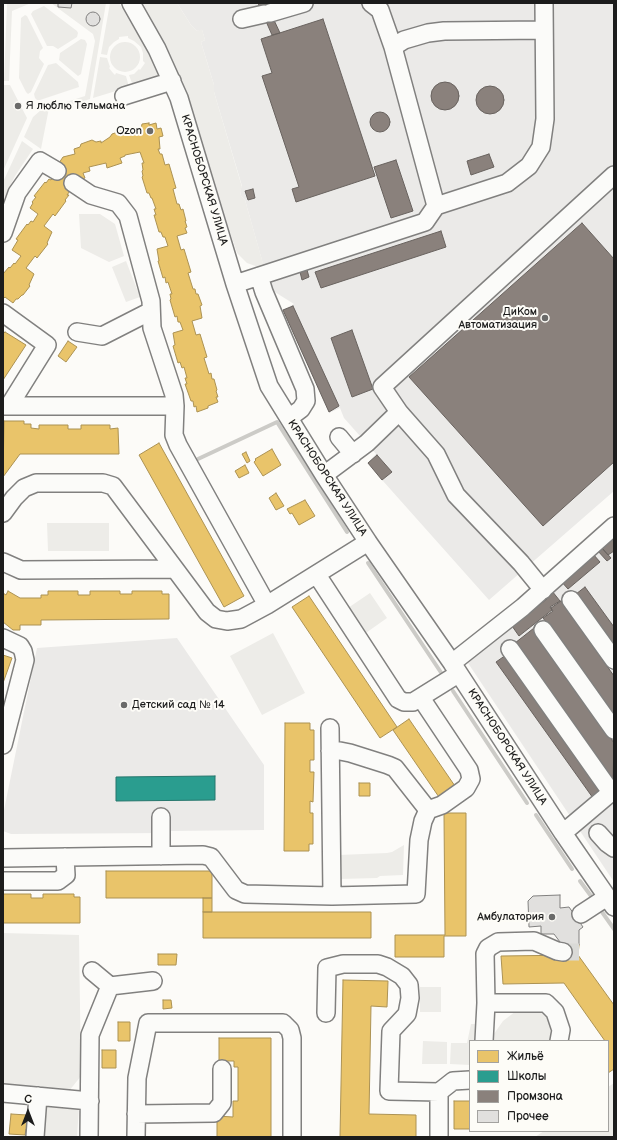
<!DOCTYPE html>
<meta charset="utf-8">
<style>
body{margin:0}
#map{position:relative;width:617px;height:1140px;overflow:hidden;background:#fcfbf8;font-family:"Balsamiq Sans",sans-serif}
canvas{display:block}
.frame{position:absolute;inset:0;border:4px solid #1c1c1c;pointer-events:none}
.legend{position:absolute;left:469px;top:1040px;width:140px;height:92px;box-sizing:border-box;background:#fdfcf7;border:1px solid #a3a29f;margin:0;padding:5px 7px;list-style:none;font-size:12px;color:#1c1c1c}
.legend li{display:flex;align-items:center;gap:8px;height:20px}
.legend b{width:20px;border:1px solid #a3a29f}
.north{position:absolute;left:8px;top:1092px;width:40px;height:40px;-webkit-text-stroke:3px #fdfcf7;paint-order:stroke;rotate:0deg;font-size:11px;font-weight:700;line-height:16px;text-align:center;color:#1c1c1c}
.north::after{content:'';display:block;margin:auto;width:14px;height:18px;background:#1c1c1c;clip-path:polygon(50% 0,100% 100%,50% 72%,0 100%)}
</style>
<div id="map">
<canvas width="617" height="1140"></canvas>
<div class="frame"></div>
<ul class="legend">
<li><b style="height:11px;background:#e9c46a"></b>Жильё</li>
<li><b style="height:11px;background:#2a9d8f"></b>Школы</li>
<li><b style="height:11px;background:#8a817c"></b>Промзона</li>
<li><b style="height:11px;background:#e1e0de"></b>Прочее</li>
</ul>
<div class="north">С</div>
</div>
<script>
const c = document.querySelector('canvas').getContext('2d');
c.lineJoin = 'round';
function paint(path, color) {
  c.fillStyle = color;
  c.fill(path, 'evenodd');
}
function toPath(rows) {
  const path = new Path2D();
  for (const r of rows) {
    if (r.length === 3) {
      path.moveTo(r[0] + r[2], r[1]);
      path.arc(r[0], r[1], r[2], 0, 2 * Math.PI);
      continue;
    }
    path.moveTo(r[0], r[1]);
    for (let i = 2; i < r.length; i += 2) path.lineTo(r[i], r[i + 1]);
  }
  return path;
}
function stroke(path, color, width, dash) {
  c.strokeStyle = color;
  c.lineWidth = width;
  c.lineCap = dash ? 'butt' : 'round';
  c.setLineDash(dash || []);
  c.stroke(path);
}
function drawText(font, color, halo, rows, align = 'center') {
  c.font = font + ' "Balsamiq Sans",sans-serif';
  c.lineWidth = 4;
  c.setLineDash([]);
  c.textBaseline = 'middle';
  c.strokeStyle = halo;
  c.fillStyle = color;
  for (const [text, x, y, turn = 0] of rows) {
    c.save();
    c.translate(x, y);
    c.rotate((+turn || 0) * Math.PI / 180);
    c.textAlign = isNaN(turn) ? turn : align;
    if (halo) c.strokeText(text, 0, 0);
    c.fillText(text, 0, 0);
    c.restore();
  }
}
paint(toPath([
 [177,3,614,3,614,491,489,600,367,463,376,454,344,418,340,408,329,413,282,310,294,304,270,289,245,200,241,196,240,191,242,186,214,92,214,85,201,42,205,40,202,30,197,31,191,25],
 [614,531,614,882,468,663],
 [177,638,264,765,264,830,170,831,164,833,11,834,3,831,3,815,37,648]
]), '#ebeae8');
paint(toPath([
 [7,3,31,3,12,11,9,81,4,81],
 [51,3,106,3,90,99,53,111,54,106,85,96,95,41,93,34],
 [110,3,119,3,151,57,160,75,159,77,133,86,129,75,134,74,139,69,140,70,145,63,143,61,143,53,141,47,134,41,128,38,128,36,119,37,119,39,114,42,109,47,107,55,101,54],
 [143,3,177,3,191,25,197,31,202,29,205,40,201,42,214,85,214,92,242,187,240,191,241,196,245,200,264,267,258,267,247,263,237,253,172,58],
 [44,6,77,31,78,33,77,37,58,49,53,46,47,46,31,14,33,11],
 [25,15,27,16,43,48,40,51,39,58,44,64,31,92,28,94,26,92,19,78,21,18],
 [81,39,85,40,87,44,81,74,78,76,59,60,60,53],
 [125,57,15],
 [100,57,107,58,110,67,109,68,113,73,115,75,116,73,126,76,129,87,93,98],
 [56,63,78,82,79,87,40,100,37,100,35,98,34,94,48,65],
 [4,85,10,85,27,118,3,171],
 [49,108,41,149,24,137,33,117,41,110],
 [22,141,33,149,15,176,3,200,3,182],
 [79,214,100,214,115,224,124,256,109,262,81,248],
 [126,261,140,297,126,302,112,267],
 [47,523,109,523,109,551,48,551],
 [370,593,387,618,363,635,345,610],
 [273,633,305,693,262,715,230,656],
 [404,845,403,875,380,876,377,878,339,879,339,855,387,853,392,852],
 [3,933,79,935,81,1076,69,1091,3,1086],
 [420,987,441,987,441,1012,420,1012],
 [520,1008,544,1009,550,1019,551,1037,550,1041,489,1041,503,1021],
 [471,1024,477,1024,477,1041,470,1041,470,1065,450,1064,451,1043,467,1043],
 [423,1041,447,1042,447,1064,422,1064],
 [614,1083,614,1137,535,1137,544,1131,608,1131,608,1087],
 [48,1105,79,1107,77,1137,42,1137,45,1107]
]), '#edece8');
const homes = toPath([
 [149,123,149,125,156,123,157,129,161,128,163,136,159,137,160,149,158,149,160,154,162,154,165,165,169,164,176,188,173,189,177,204,179,204,181,210,183,209,186,221,185,221,187,227,185,228,187,233,177,236,181,250,184,249,191,272,188,273,193,289,195,289,196,294,198,294,202,305,200,306,202,318,192,321,196,335,200,334,207,357,204,358,209,374,211,373,212,379,214,379,217,390,216,391,218,397,216,397,218,402,208,406,208,408,197,412,196,406,194,407,193,401,191,401,185,384,187,384,185,378,187,378,184,367,182,368,180,362,178,363,173,346,175,345,173,333,183,330,180,322,178,322,177,316,175,317,170,300,171,299,170,294,172,294,168,282,166,283,165,277,163,278,158,261,159,261,157,249,168,246,165,237,163,237,161,232,159,232,154,215,156,215,154,209,156,209,152,198,151,198,149,193,147,193,142,177,143,176,142,171,143,170,142,163,144,163,140,152,125,155,125,156,120,158,122,163,107,168,106,163,89,167,90,171,83,173,85,178,77,181,67,195,69,195,65,200,66,201,55,216,53,214,44,226,52,232,47,243,48,244,37,258,35,256,26,268,34,274,29,285,30,286,23,295,22,295,18,299,16,299,13,303,5,297,3,299,3,274,9,267,10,268,14,263,15,264,21,256,12,250,18,240,16,239,27,224,28,225,31,221,33,222,38,214,30,208,33,203,32,202,36,197,34,196,45,182,46,183,49,179,51,180,59,168,57,166,63,157,75,154,74,149,80,147,81,144,92,140,96,142,101,141,101,143,110,137,112,134,127,129,132,131,137,129,137,131,141,129,142,124,149,123],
 [5,332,26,345,3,380,3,334,5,332],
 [68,341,77,347,66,362,58,356,68,341],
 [4,421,24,421,24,424,31,424,31,428,39,429,39,425,68,425,68,429,81,429,81,425,110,425,110,429,118,428,119,454,20,454,3,477,4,421],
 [159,443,244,596,224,607,139,455,159,443],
 [272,449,281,465,263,476,254,462,256,460,255,459,272,449],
 [246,452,250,461,247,463,242,454,246,452],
 [245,465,249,473,239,478,235,471,245,465],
 [276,493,284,506,276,510,269,498,276,493],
 [305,500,315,516,299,525,292,513,290,514,287,509,305,500],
 [8,591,20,598,41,598,41,595,48,595,48,591,78,591,78,595,90,595,90,591,120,591,120,594,132,594,132,591,162,591,162,594,169,594,169,619,41,620,41,625,20,625,20,630,13,630,3,622,3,593,6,595,8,591],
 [309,596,397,727,380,738,292,607,309,596],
 [3,655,12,658,3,683,3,655],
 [409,719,457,789,441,800,393,730,409,719],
 [285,723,310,723,310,730,314,730,314,760,310,760,310,772,314,772,313,802,310,801,310,813,313,813,313,844,309,844,309,851,284,851,285,723],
 [359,783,370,783,370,796,359,796,359,783],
 [444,813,466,813,466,936,444,936,444,957,395,957,395,935,445,935,444,813],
 [106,871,212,871,212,898,106,898,106,871],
 [3,894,31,894,31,898,43,898,43,894,74,894,74,897,80,897,80,923,3,923,3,894],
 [203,898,212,898,212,912,203,912,203,898],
 [203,912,371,912,371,938,203,938,203,912],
 [579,945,578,955,563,955,563,946,579,945],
 [158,954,177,954,176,965,158,965,158,954],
 [578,955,614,1005,614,1069,608,1073,608,1041,605,1041,564,983,503,984,501,956,578,955],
 [343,980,388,981,387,1007,371,1006,369,1114,416,1115,416,1137,340,1137,343,980],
 [163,1000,171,1000,172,1008,163,1009,163,1000],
 [118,1022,130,1022,130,1041,118,1041,118,1022],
 [219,1038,271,1038,271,1137,217,1137,217,1116,233,1117,233,1101,238,1101,238,1067,234,1067,234,1061,219,1061,219,1038],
 [102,1050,116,1050,116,1068,102,1068,102,1050],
 [454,1101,470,1101,470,1129,454,1129,454,1101],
 [11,1114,27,1115,26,1123,30,1123,29,1130,26,1129,25,1135,9,1134,11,1114]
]);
paint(homes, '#e9c46a');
stroke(homes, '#ac9253', 1);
const schools = toPath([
 [215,776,215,800,116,801,116,777,215,776]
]);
paint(schools, '#2a9d8f');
stroke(schools, '#26766c', 1);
const industry = toPath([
 [258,3,266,3,280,33,272,35,258,3],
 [323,19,375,176,296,202,292,189,299,187,262,76,272,73,261,39,323,19],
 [445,96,14],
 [490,100,14],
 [380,122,10],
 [489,154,494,167,471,175,467,161,489,154],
 [396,160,413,211,391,218,374,167,396,160],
 [253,189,255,198,248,200,245,191,253,189],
 [582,223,614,259,614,462,543,526,409,377,582,223],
 [441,231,446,247,321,288,315,272,441,231],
 [307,270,309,277,302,280,300,272,307,270],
 [293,306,339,406,329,412,283,310,293,306],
 [352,330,373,389,352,397,331,338,352,330],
 [377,455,392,472,382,480,368,463,377,455],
 [614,536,614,551,608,555,601,547,614,536],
 [601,547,611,558,607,561,597,550,601,547],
 [593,554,600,562,568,589,560,580,593,554],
 [585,587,614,627,614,647,576,594,585,587],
 [552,591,560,601,550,607,552,610,519,636,512,626,547,599,545,596,552,591],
 [561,601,614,676,614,717,543,618,553,611,551,608,561,601],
 [534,628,614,743,613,781,515,643,534,628],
 [506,655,602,791,593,798,496,662,506,655]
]);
paint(industry, '#8a817c');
stroke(industry, '#69635f', 1);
stroke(toPath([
 [198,459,277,422,347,532],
 [368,563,442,674],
 [453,691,527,803],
 [536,815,572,869],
 [580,881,591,896],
 [602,912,614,929]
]), '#cccbc7', 4);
const building = toPath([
 [58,3,72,3,71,8,58,7,58,3],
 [93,19,7],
 [560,895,560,908,569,907,583,927,579,930,579,945,563,946,554,934,541,934,541,926,529,927,528,901,533,896,560,895]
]);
paint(building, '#e1e0de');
stroke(building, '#81807f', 1);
stroke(toPath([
 [563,952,579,952]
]), '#dadad7', 17, [17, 8]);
const minor = toPath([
 [131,3,157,49,179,98,235,284,269,386,324,475,368,542,452,663,563,833,614,907],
 [270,13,304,3],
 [242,19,264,14],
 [393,47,404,40,428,33,444,31,544,30],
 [124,96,172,81],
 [73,183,91,195,118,203,128,216,151,301,152,328,174,395,175,406,174,435,178,445,267,605],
 [436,206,507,183,529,166,541,147,545,119,544,3],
 [3,233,17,193,40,161,57,171],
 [259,276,264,292,305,389,306,401,301,409,289,418],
 [235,284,425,222,436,206,393,47,380,10,371,3],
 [3,313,47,345,9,406,3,406],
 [77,332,102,336,151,311],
 [9,406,175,406],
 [339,437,353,454],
 [324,475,367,443,399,412],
 [3,513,14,498,24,488,36,483,103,483,113,486,175,569],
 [3,562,21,570,175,569,207,612,216,619,227,621,241,619,267,605,368,542],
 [317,575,398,699,404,702,413,702,458,674],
 [543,590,521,563,456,495,436,454,399,412,382,387,614,175],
 [571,600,614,660],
 [543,630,614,730],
 [3,638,20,646,23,651,25,660,3,745],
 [510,649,611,792],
 [452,663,523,607,614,526],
 [330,728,332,896,416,894,419,840,423,821,428,810,442,805,466,788,471,779,469,770,421,698],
 [330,751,340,751,350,753,388,765,395,768,428,810],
 [161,817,161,856],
 [563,833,614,790],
 [598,833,607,843,614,848],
 [3,858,203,855,211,857,236,890,245,894,332,896],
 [3,881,58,881,66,875,65,857],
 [581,914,607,897],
 [92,971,110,986,153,981],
 [486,1003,546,1003,555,1012,561,1030,559,1041],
 [326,1013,327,968,343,964,378,964,387,967,402,976,409,985,410,998,407,1014,391,1031,389,1091,439,1092],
 [484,1041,486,1003,485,954,488,948,498,942,534,941,557,951,563,952],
 [3,1093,90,1101],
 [136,1114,214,1113,222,1103,222,1069],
 [35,1137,38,1096],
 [89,1137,90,1035,110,986],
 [136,1137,137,1078,148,1023,283,1023,290,1030,292,1038,292,1137],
 [439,1137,439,1092,453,1081,470,1080]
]);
stroke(minor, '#81807f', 20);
stroke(minor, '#fbfbf9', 17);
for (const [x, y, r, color] of [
 [18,106,4,"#6a6a69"],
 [150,131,4,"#6a6a69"],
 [545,318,4,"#6a6a69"],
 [124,705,4,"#6a6a69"],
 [552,917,4,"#6a6a69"]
]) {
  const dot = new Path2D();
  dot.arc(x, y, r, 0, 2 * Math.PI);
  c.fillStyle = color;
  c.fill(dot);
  stroke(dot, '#fdfcf7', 1.5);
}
drawText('11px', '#1c1c1c', '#fdfcf7', [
 ["Я люблю Тельмана",26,106,"left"],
 ["Ozon",142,131],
 ["ДиКом",537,312],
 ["Автоматизация",537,325],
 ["Детский сад № 14",132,705,"left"],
 ["Амбулатория",544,917]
], 'right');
drawText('11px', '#1c1c1c', '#fdfcf7', [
 ["КРАСНОБОРСКАЯ УЛИЦА",204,180,73],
 ["КРАСНОБОРСКАЯ УЛИЦА",327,478,57],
 ["КРАСНОБОРСКАЯ УЛИЦА",507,747,57]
]);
</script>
